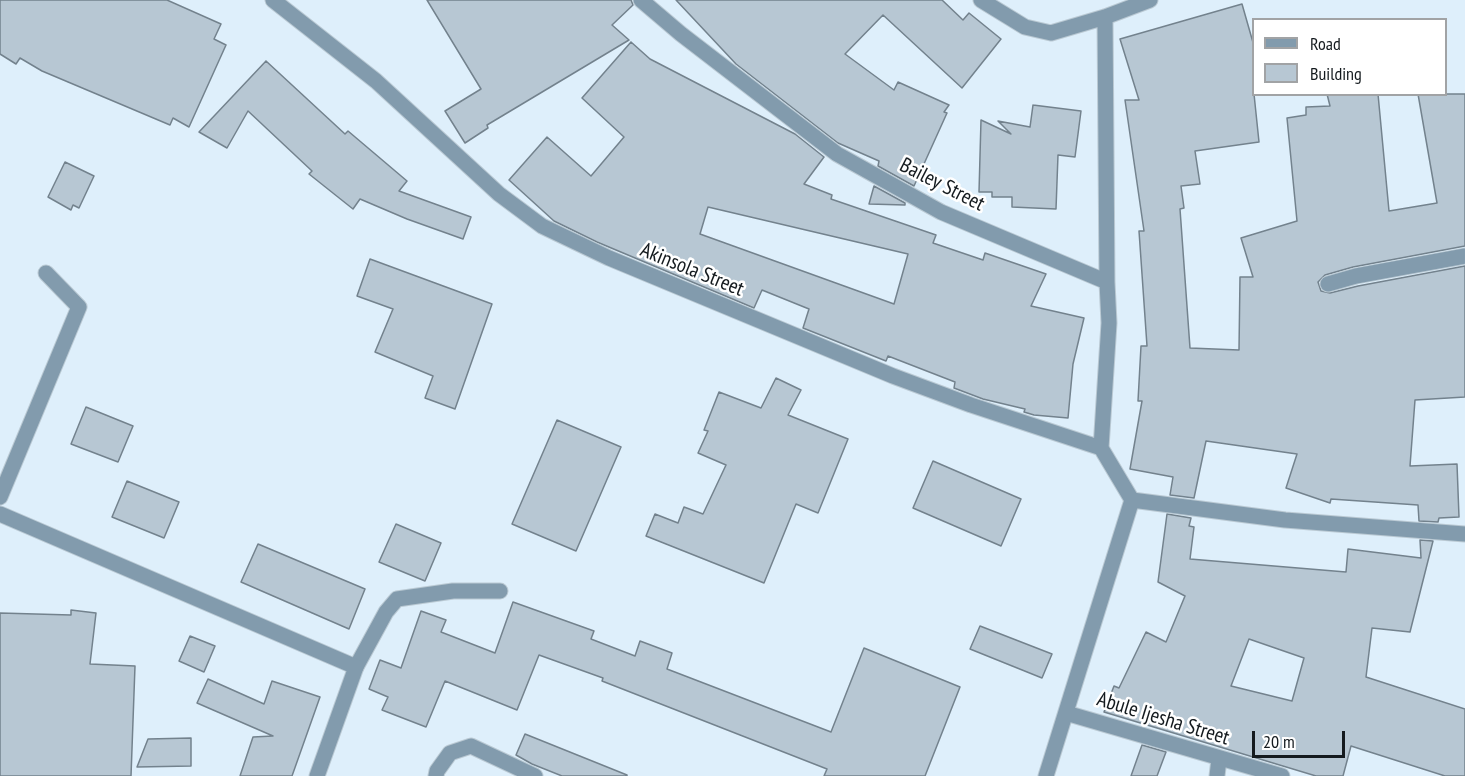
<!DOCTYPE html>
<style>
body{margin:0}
#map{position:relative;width:1465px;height:776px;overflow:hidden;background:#deeffb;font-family:"PT Sans Narrow",sans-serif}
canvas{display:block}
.legend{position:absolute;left:1252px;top:18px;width:195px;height:78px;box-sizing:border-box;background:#fff;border:2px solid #a1a3a5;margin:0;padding:8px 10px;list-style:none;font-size:18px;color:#141a1e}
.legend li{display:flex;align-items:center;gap:12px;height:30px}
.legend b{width:30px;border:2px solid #a1a3a5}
.scale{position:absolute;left:1252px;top:731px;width:93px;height:27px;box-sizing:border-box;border:3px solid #141a1e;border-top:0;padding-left:8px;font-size:18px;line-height:21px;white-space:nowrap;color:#141a1e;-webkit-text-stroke:4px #fff;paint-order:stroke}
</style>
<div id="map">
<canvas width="1465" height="776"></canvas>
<ul class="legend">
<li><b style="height:8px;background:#829bad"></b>Road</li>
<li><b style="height:16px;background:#b7c7d3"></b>Building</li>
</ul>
<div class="scale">20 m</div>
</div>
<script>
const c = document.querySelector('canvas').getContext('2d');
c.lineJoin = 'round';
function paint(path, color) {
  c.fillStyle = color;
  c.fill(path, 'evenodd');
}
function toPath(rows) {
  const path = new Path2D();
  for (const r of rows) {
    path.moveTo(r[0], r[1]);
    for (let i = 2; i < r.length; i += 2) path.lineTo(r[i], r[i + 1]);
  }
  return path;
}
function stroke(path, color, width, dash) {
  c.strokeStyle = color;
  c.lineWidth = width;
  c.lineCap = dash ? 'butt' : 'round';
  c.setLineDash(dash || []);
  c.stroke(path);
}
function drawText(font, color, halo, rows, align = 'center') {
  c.font = font + ' "PT Sans Narrow",sans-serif';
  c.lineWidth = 5;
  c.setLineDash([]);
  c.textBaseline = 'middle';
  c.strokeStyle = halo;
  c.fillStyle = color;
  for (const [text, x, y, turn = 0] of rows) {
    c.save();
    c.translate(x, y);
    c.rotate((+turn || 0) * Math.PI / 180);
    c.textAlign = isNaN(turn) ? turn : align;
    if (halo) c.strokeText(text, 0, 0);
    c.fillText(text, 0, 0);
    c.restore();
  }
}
const building = toPath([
 [0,0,167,0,221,24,214,39,226,45,189,127,173,118,170,125,42,71,20,58,16,64,0,54,0,0],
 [427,0,631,0,633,5,612,25,629,40,487,125,488,128,465,143,445,111,481,89,427,0],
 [676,0,942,0,963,20,969,13,1001,39,962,88,883,15,845,54,894,90,898,82,949,105,944,112,947,113,914,186,878,166,879,161,838,143,736,64,676,0],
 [1242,4,1254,46,1254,94,1259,142,1195,151,1200,184,1181,186,1184,208,1180,209,1190,348,1239,350,1240,277,1253,277,1241,238,1297,221,1287,118,1306,115,1306,107,1330,106,1327,94,1378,94,1389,211,1437,203,1418,94,1465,94,1465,246,1353,267,1325,275,1318,282,1321,291,1330,293,1358,286,1465,266,1465,397,1415,400,1410,466,1457,464,1459,517,1439,518,1438,522,1419,521,1418,505,1331,499,1330,503,1286,488,1297,454,1206,441,1194,498,1170,495,1173,477,1130,469,1142,401,1138,401,1141,346,1147,346,1139,231,1144,231,1125,100,1139,100,1120,39,1242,4],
 [631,42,650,59,795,134,824,157,804,184,832,195,831,199,936,235,933,243,983,260,985,253,1046,274,1031,306,1084,318,1073,364,1068,418,1034,415,1024,412,1025,409,983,399,954,388,955,382,888,356,886,361,803,328,809,309,762,290,754,308,597,242,554,221,509,180,547,137,591,176,624,137,582,98,631,42],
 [708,207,908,254,894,304,700,234,708,207],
 [266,61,345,134,348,131,407,181,399,191,471,217,463,239,407,219,360,199,353,209,309,174,312,171,248,111,227,148,199,132,266,61],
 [1033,105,1081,111,1075,157,1058,155,1056,209,1012,207,1012,197,992,197,992,192,979,192,981,120,1011,134,998,121,1030,127,1033,105],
 [65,162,94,176,79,208,73,205,71,210,48,197,65,162],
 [874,186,905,203,905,205,869,204,874,186],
 [370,259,492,304,455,409,425,398,433,376,375,352,393,309,357,296,370,259],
 [776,378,801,390,788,415,848,439,818,513,796,504,764,583,646,536,655,514,678,523,684,507,703,514,726,465,698,453,708,431,704,430,719,392,761,408,776,378],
 [86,407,133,426,118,462,71,444,86,407],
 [557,420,621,447,576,551,512,524,557,420],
 [933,461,1021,499,1001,546,913,508,933,461],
 [127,481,179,502,164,538,112,517,127,481],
 [1167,514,1191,518,1189,526,1194,527,1190,559,1346,572,1348,549,1421,558,1420,540,1433,541,1410,632,1372,628,1366,677,1465,709,1465,776,1445,776,1351,746,1343,776,1316,776,1104,712,1114,686,1119,688,1146,632,1166,642,1185,596,1158,582,1167,514],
 [1249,639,1304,658,1292,701,1231,686,1249,639],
 [396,524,441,543,425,581,379,562,396,524],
 [258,544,365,589,349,629,241,582,258,544],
 [513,602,594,631,591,639,635,656,640,641,672,653,667,669,831,732,864,648,960,687,925,776,824,776,827,769,602,681,603,678,539,655,517,710,445,681,426,727,382,710,388,697,369,689,380,660,401,668,421,611,446,620,441,632,495,653,513,602],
 [71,610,96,613,90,664,135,666,131,776,0,776,0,613,71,615,71,610],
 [980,626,1052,654,1042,678,970,649,980,626],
 [190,636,215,646,204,672,179,661,190,636],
 [208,679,264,704,272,681,320,697,292,776,240,776,253,737,273,736,197,703,208,679],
 [525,734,627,775,627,776,562,776,532,764,516,755,525,734],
 [191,738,191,766,137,767,148,739,191,738],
 [1142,745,1166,752,1157,776,1131,776,1142,745]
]);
paint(building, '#b7c7d3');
stroke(building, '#73828d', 1.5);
const service = toPath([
 [356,667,386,612,397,599,453,591,500,591]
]);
const minor = toPath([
 [273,0,376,81,499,194,542,226,609,258,893,376,971,405,1101,448,1132,500],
 [641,0,681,34,837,154,941,212,1107,282,1109,323,1101,448],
 [981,0,1025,27,1051,33,1105,17,1150,0],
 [1105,17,1107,282],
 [1328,284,1356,276,1465,256],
 [0,497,79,307,46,273],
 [1132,500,1285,520,1465,534],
 [0,514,356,667,317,776],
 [1066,713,1282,776],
 [436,776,437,771,450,753,471,746,535,776],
 [1046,776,1132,500],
 [1217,776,1219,759]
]);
stroke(service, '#bac9d3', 17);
stroke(minor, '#bac9d3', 17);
stroke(service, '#829bad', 15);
stroke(minor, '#829bad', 15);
drawText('21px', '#141a1e', '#fff', [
 ["Bailey Street",942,185,27],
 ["Akinsola Street",692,270,22],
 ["Abule Ijesha Street",1163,719,17]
]);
</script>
